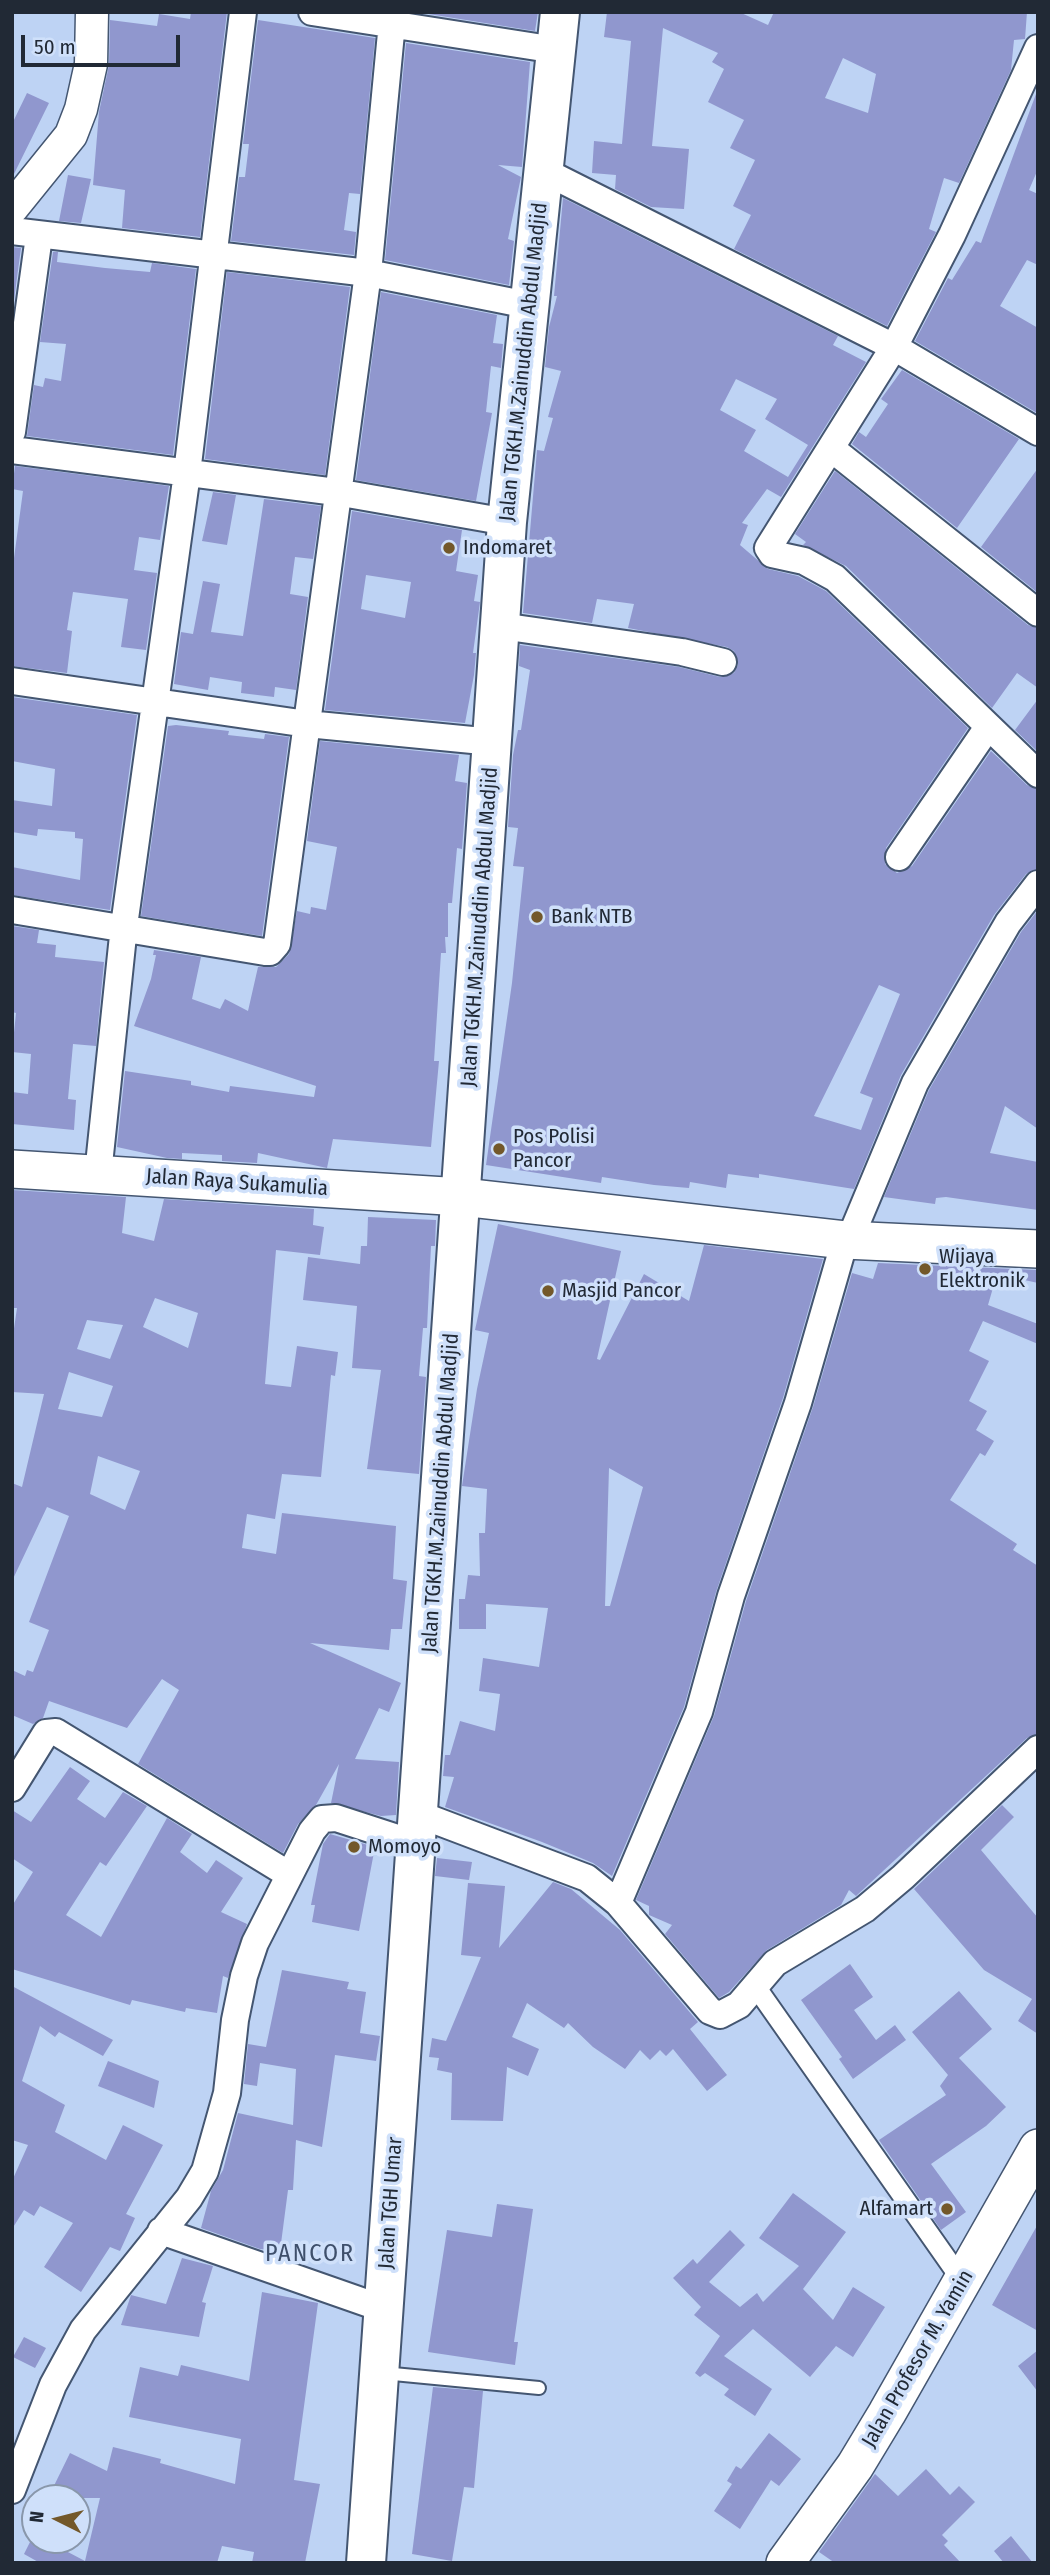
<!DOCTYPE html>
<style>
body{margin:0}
#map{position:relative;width:1050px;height:2575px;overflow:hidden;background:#bed3f4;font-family:"Fira Sans Condensed",sans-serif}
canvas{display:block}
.frame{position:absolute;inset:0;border:14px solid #212935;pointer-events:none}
.north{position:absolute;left:21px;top:2484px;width:70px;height:70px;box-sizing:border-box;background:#cfe0fa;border:2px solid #8997ab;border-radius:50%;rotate:276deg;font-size:19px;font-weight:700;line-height:28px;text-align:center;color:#212935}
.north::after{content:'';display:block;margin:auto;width:24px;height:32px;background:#73582a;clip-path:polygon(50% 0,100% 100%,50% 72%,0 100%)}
.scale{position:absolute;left:21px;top:35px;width:159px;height:32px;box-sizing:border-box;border:4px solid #212935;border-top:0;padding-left:9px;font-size:21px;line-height:24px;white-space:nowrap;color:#212935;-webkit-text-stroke:5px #cfe0fa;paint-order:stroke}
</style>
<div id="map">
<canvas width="1050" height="2575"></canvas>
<div class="frame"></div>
<div class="north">N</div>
<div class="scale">50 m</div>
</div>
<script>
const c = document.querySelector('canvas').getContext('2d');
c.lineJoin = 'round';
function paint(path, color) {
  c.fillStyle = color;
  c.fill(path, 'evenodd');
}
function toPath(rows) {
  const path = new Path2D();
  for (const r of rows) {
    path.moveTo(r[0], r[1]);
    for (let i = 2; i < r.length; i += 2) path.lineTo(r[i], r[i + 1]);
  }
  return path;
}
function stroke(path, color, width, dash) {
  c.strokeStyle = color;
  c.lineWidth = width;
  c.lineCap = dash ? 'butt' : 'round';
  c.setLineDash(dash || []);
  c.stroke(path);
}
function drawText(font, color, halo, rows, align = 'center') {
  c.font = font + ' "Fira Sans Condensed",sans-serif';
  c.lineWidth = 7;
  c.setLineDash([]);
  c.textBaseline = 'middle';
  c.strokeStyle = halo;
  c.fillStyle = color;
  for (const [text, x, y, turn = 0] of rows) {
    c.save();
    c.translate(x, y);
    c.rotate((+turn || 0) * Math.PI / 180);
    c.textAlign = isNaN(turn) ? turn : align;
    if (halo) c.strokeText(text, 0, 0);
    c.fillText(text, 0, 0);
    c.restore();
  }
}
paint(toPath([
 [191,12,227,12,200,237,122,228,125,190,93,185,99,112,109,65,110,20,157,26,159,14,190,19],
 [416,12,538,12,535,31],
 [607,12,739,12,768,25,774,12,1027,12,1025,39,1014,40,1011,70,959,183,944,178,929,229,936,232,887,326,734,249,751,215,733,206,755,160,730,148,744,120,708,102,724,69,712,62,718,53,663,28,652,146,689,149,684,209,651,207,615,189,616,175,592,173,594,141,622,144,631,41,604,37],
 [843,58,876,74,868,113,825,98],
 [258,20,375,38,360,194,349,193,344,230,356,232,354,255,231,241,239,177,245,177,249,144,243,144],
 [406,43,530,62,522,167,498,165,521,177,508,239,514,241,509,285,385,260],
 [27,93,49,103,12,178,12,124],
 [1036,94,1038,169,1029,190,1038,194,1038,265,1027,260,1000,306,1038,328,1037,413,915,341,948,278,952,280,976,241,981,243],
 [68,175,91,179,81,223,59,221],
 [563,198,838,336,833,345,866,362,781,497,767,489,742,523,748,525,740,545,768,569,798,576,826,591,968,728,886,848,885,864,897,873,912,866,991,751,1027,785,1038,789,1038,869,1026,874,994,915,901,1075,854,1189,759,1174,759,1178,728,1174,726,1188,690,1182,689,1188,654,1185,602,1177,601,1183,486,1165,512,983,524,867,513,866,518,828,508,827,513,755,518,730,521,730,530,670,519,666,520,645,679,667,720,677,734,673,738,665,734,651,727,647,628,628,634,604,597,599,592,623,523,613,537,450,544,451,553,418,548,417,561,371,545,367,549,327,557,296,554,296],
 [736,379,777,399,765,419,808,445,788,477,744,451,756,430,720,410],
 [879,985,900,994,860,1093,873,1098,861,1130,814,1116],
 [12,247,21,248,12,315],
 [53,252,58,252,57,262,105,268,150,272,152,263,196,269,173,455,27,436,34,385,43,387,45,378,61,381,66,344,40,342],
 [227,272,350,287,325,475,205,459],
 [381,292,497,315,493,343,503,344,501,368,491,366,486,412,492,413,476,501,356,480],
 [902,370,1019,439,957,528,852,444,859,432,866,437,888,404,881,399],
 [15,466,169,486,160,540,139,537,134,570,157,573,146,650,121,647,128,599,73,592,67,630,72,631,67,673,12,666,12,573,23,491,12,489],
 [1038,468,1038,593,981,547],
 [835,471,1028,625,1038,628,1038,688,1017,673,992,708,846,566,803,545,806,542,795,534],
 [213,492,236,495,227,545,202,541],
 [264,499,321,506,313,559,295,557,290,594,308,597,296,690,275,687,274,697,241,693,242,682,210,677,208,690,174,684,181,632,193,634,203,581,220,584,211,632,243,636],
 [352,511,462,530,456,571,478,575,474,601,480,602,473,653,476,653,474,675,465,723,325,710],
 [366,575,411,582,405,618,361,609],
 [12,697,137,715,110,910,12,895,12,867,80,880,83,839,75,838,75,832,38,829,37,836,12,832,12,800,52,806,55,769,12,761],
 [1038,699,1038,752,1015,730],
 [176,725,229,731,228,735,264,739,265,734,289,737,262,936,141,916,168,726],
 [320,741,459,755,455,781,467,783,462,849,457,848,452,903,448,903,448,937,445,937,446,953,441,953,434,1061,439,1061,431,1147,333,1139,327,1168,258,1153,257,1163,222,1161,222,1155,182,1153,182,1159,167,1158,117,1147,125,1071,191,1081,191,1085,229,1092,230,1086,314,1097,316,1086,134,1026,151,979,156,955,153,955,154,950,201,957,192,999,220,1009,225,999,248,1011,258,967,276,967,289,954,297,911,310,914,311,907,326,910,337,847,307,841],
 [1038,910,1038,1129,1005,1106,990,1153,1038,1162,1038,1210,946,1197,936,1198,935,1204,884,1197,929,1090,1021,932],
 [12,926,39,930,37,943,56,945,55,957,104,962,96,1046,73,1044,68,1099,76,1100,74,1130,12,1124,12,1092,28,1094,31,1054,12,1052,16,1013,12,1012],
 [12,1190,126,1197,122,1233,154,1241,164,1199,314,1209,313,1225,324,1227,320,1255,276,1250,265,1384,291,1387,297,1346,338,1352,335,1376,331,1375,321,1477,282,1474,275,1519,247,1514,242,1548,276,1554,282,1513,396,1526,393,1579,407,1581,402,1629,391,1629,389,1650,310,1643,401,1683,389,1712,379,1708,355,1759,399,1762,396,1815,381,1816,331,1803,339,1764,316,1805,298,1824,283,1853,138,1764,179,1690,162,1679,127,1728,49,1701,43,1718,33,1724,12,1715,12,1670,25,1676,27,1670,33,1672,49,1630,29,1622,69,1516,47,1507,12,1581,12,1483,22,1487,44,1394,12,1392,12,1342,17,1308,12,1308],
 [155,1298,198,1313,188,1348,143,1327],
 [87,1320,123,1325,110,1359,77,1349],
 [69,1372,113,1386,102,1417,58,1409],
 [98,1456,140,1471,125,1510,90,1494],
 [368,1217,436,1220,435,1246,431,1246,427,1328,423,1328,419,1376,426,1377,419,1474,367,1469,381,1370,352,1368,357,1306,303,1300,308,1257,360,1264,361,1246,367,1246],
 [498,1224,621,1251,597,1359,600,1360,644,1274,689,1301,704,1245,823,1259,783,1398,716,1592,684,1707,612,1876,593,1863,542,1842,445,1807,454,1777,443,1776,445,1755,450,1755,460,1721,495,1731,500,1694,479,1691,483,1658,539,1667,548,1608,486,1604,486,1629,459,1629,459,1599,465,1599,468,1575,480,1576,479,1533,485,1533,487,1489,462,1486,477,1389,489,1333,475,1330],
 [609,1468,643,1487,610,1606,605,1606],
 [878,1263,1038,1270,1038,1283,997,1274,988,1305,1038,1324,1038,1344,983,1321,969,1351,989,1361,969,1401,987,1411,976,1430,994,1441,985,1456,980,1453,950,1500,1017,1544,1013,1550,1038,1566,1038,1734,1027,1738,856,1896,849,1890,841,1905,767,1950,729,1992,719,1998,665,1934,672,1925,649,1915,649,1906,636,1900,714,1716,746,1601,813,1407,852,1273,873,1279],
 [70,1767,90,1781,77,1799,105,1818,123,1792,147,1806,106,1866,100,1862,66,1915,101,1937,167,1818,192,1834,180,1852,207,1873,216,1860,243,1878,221,1912,247,1924,228,1978,223,1976,217,2013,186,2008,185,2012,132,2000,130,2005,12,1969,12,1906,33,1872,12,1858,12,1810,31,1822],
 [1002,1805,1014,1817,981,1850,1038,1918,1038,2034,1018,2021,1032,1999,984,1970,914,1889],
 [330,1834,375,1847,359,1931,312,1922,315,1905,311,1905,323,1844],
 [437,1858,472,1862,469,1880,435,1876],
 [553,1882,571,1889,620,1930,698,2022,690,2029,727,2075,707,2091,673,2049,666,2056,660,2050,650,2060,640,2050,625,2069,593,2047,568,2023,564,2028,527,2003,512,2037,539,2049,528,2076,507,2067,503,2121,451,2120,452,2073,437,2070,439,2058,429,2057,432,2038,446,2041,481,1957,461,1955,468,1883,505,1886,499,1948],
 [850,1964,873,1997,854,2010,876,2040,895,2025,906,2040,853,2079,839,2059,842,2057,801,2000],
 [282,1970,349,1982,347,1989,366,1992,360,2033,380,2036,376,2061,335,2055,322,2147,296,2140,293,2190,288,2190,280,2251,260,2249,201,2228,211,2191,223,2170,238,2113,293,2125,296,2069,260,2063,257,2086,244,2084,248,2044,266,2047],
 [12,1986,113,2040,103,2056,59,2032,55,2037,40,2026,22,2081,65,2105,55,2132,106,2160,123,2125,163,2145,126,2214,135,2218,120,2251,110,2247,81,2292,44,2267,73,2223,40,2206,34,2216,24,2210,12,2229,12,2181,28,2145,12,2140],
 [959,1991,992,2029,959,2058,1006,2107,986,2126,931,2164,966,2212,941,2230,879,2140,946,2095,940,2086,948,2075,912,2032],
 [108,2061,159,2081,154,2108,98,2086],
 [793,2193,846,2232,803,2289,833,2320,853,2287,885,2307,853,2357,836,2346,810,2377,753,2329,724,2356,772,2389,755,2416,724,2395,729,2389,705,2373,700,2377,695,2373,720,2336,694,2315,701,2307,673,2278,693,2259,697,2264,730,2230,745,2245,709,2282,740,2307,757,2293,763,2302,799,2266,759,2238],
 [497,2204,533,2209,514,2342,518,2342,515,2365,428,2352,447,2230,492,2237],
 [1038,2224,1038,2331,992,2305],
 [182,2258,213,2266,202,2302,206,2303,199,2337,121,2325,131,2295,166,2304],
 [262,2292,318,2303,294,2480,320,2484,305,2563,252,2563,254,2552,222,2546,217,2563,40,2563,24,2554,34,2534,35,2540,45,2540,85,2561,100,2498,48,2498,70,2453,107,2471,113,2447,161,2459,160,2463,235,2484,241,2439,129,2417,140,2367,178,2376,181,2365,249,2381],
 [24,2337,46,2348,35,2368,13,2357],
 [1038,2350,1038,2392,1018,2366],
 [433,2387,483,2391,474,2488,464,2487,452,2561,412,2554],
 [769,2433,801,2459,779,2486,771,2480,740,2529,714,2511,732,2484,727,2481,736,2466,741,2469],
 [926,2469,950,2495,959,2486,975,2502,942,2535,948,2541,944,2545,961,2563,835,2563,819,2552,875,2474,898,2496],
 [1011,2536,1033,2563,1004,2563,994,2551]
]), '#9097ce');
const service = toPath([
 [383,2373,539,2388]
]);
const pedestrian = toPath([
 [756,1987,963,2282]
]);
const minor = toPath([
 [312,12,556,50],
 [1038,48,952,235,894,347,768,548,772,554,804,561,835,578,1038,774],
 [544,171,894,347,1038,432],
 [12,231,368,273,528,305],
 [12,432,39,236],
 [832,449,1038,613],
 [12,450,336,492,507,522],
 [501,626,682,652,723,662],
 [12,681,307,724,493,742],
 [899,857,988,727],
 [12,910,265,952,270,952,277,944,368,273,393,12],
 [98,1174,124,926,187,473,243,12],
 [854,1229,915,1083,1008,923,1038,884],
 [12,1788,46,1733,56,1732,288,1874],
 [418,1814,587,1878,618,1903,710,2011,720,2015,739,2005,775,1963,865,1909,903,1877,1038,1749],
 [618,1903,699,1712,731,1596,798,1403,845,1240],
 [161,2231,384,2309],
 [12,2490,53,2385,83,2330,189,2198,205,2171,227,2093,235,2020,244,1976,255,1943,312,1831,322,1819,336,1818,416,1844]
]);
const tertiary = toPath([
 [12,208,71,135,81,109,91,64,92,12]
]);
const secondary = toPath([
 [12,1169,462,1197,845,1240,1038,1249],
 [785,2563,855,2466,887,2413,1038,2148]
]);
const primary = toPath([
 [366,2563,507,522,560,12]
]);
stroke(service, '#445671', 16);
stroke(pedestrian, '#445671', 23);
stroke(minor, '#445671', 30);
stroke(tertiary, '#445671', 35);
stroke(secondary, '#445671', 40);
stroke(primary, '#445671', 42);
stroke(service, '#fff', 12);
stroke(pedestrian, '#fff', 19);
stroke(minor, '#fff', 26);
stroke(tertiary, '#fff', 32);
stroke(secondary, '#fff', 37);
stroke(primary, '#fff', 38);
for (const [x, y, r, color] of [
 [449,548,7,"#73582a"],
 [537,917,7,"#73582a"],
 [499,1149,7,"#73582a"],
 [925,1269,7,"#73582a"],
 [548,1291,7,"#73582a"],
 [354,1847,7,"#73582a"],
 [947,2209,7,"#73582a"]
]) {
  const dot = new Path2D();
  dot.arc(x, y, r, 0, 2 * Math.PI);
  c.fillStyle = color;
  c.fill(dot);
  stroke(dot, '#cfe0fa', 2.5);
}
drawText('21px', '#212935', '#cfe0fa', [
 ["Jalan TGKH.M.Zainuddin Abdul Madjid",524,362,-84],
 ["Jalan TGKH.M.Zainuddin Abdul Madjid",480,927,-86],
 ["Jalan Raya Sukamulia",237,1183,4],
 ["Jalan TGKH.M.Zainuddin Abdul Madjid",441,1493,-86],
 ["Jalan TGH Umar",391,2203,-86],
 ["Jalan Profesor M. Yamin",918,2359,-60]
]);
drawText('21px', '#212935', '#cfe0fa', [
 ["Indomaret",463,548],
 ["Bank NTB",551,917],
 ["Pos Polisi",513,1137],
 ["Pancor",513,1161],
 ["Wijaya",939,1257],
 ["Elektronik",939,1281],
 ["Masjid Pancor",562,1291],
 ["Momoyo",368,1847],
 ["Alfamart",933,2209,"right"]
], 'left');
c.letterSpacing = '2px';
drawText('24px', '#3e4f6b', '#cfe0fa', [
 ["PANCOR",310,2254]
]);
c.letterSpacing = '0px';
</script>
